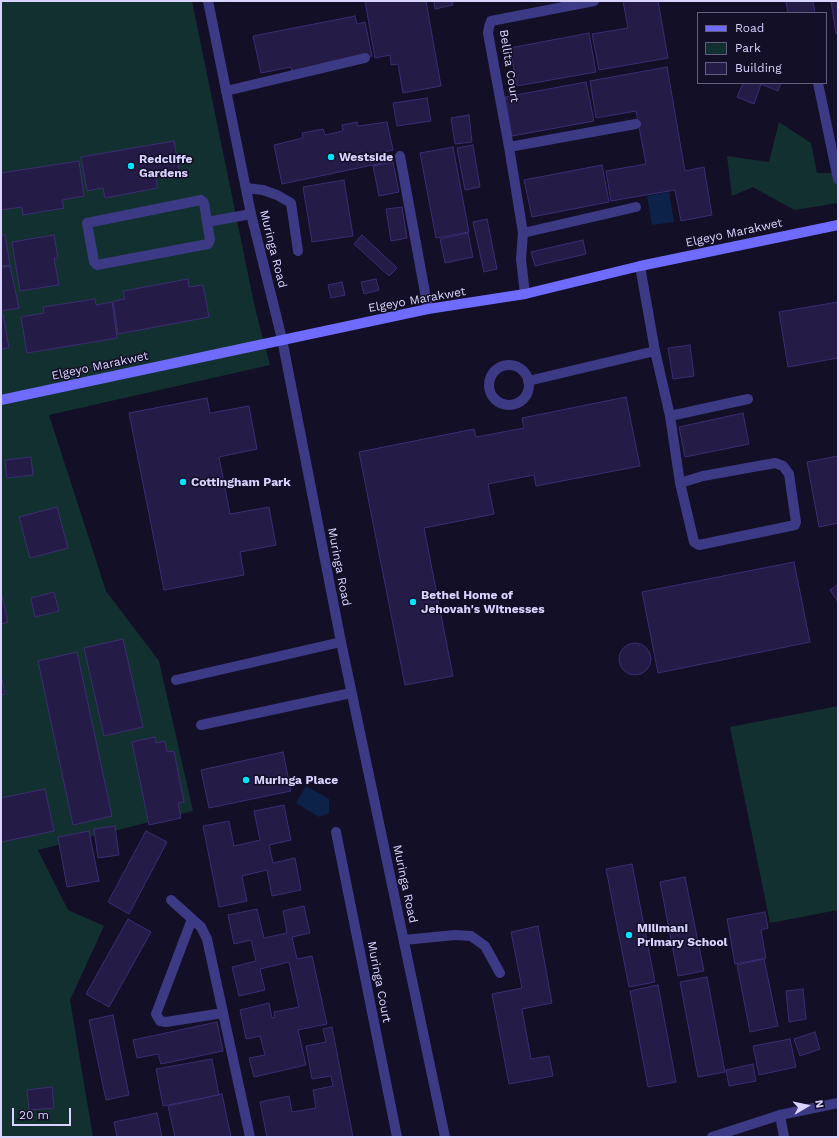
<!DOCTYPE html>
<style>
body{margin:0}
#map{position:relative;width:839px;height:1138px;overflow:hidden;background:#130f26;font-family:"Work Sans",sans-serif}
canvas{display:block}
.frame{position:absolute;inset:0;border:2px solid #d9d4ff;pointer-events:none}
.legend{position:absolute;left:697px;top:12px;width:130px;height:72px;box-sizing:border-box;background:#130f26;border:1px solid #625e7d;margin:0;padding:5px 7px;list-style:none;font-size:12px;color:#d9d4ff}
.legend li{display:flex;align-items:center;gap:8px;height:20px}
.legend b{width:20px;border:1px solid #625e7d}
.north{position:absolute;left:787px;top:1086px;width:40px;height:40px;-webkit-text-stroke:3px #130f26;paint-order:stroke;rotate:81deg;font-size:11px;font-weight:700;line-height:16px;text-align:center;color:#d9d4ff}
.north::after{content:'';display:block;margin:auto;width:14px;height:18px;background:#d9d4ff;clip-path:polygon(50% 0,100% 100%,50% 72%,0 100%)}
.scale{position:absolute;left:12px;top:1108px;width:59px;height:18px;box-sizing:border-box;border:2px solid #d9d4ff;border-top:0;padding-left:5px;font-size:12px;line-height:14px;white-space:nowrap;color:#d9d4ff;-webkit-text-stroke:3px #130f26;paint-order:stroke}
</style>
<div id="map">
<canvas width="839" height="1138"></canvas>
<div class="frame"></div>
<ul class="legend">
<li><b style="height:5px;background:#6f6bff"></b>Road</li>
<li><b style="height:11px;background:#12302f"></b>Park</li>
<li><b style="height:11px;background:#241b47"></b>Building</li>
</ul>
<div class="north">N</div>
<div class="scale">20 m</div>
</div>
<script>
const c = document.querySelector('canvas').getContext('2d');
c.lineJoin = 'round';
function paint(path, color) {
  c.fillStyle = color;
  c.fill(path, 'evenodd');
}
function toPath(rows) {
  const path = new Path2D();
  for (const r of rows) {
    if (r.length === 3) {
      path.moveTo(r[0] + r[2], r[1]);
      path.arc(r[0], r[1], r[2], 0, 2 * Math.PI);
      continue;
    }
    path.moveTo(r[0], r[1]);
    for (let i = 2; i < r.length; i += 2) path.lineTo(r[i], r[i + 1]);
  }
  return path;
}
function stroke(path, color, width, dash) {
  c.strokeStyle = color;
  c.lineWidth = width;
  c.lineCap = dash ? 'butt' : 'round';
  c.setLineDash(dash || []);
  c.stroke(path);
}
function drawText(font, color, halo, rows, align = 'center') {
  c.font = font + ' "Work Sans",sans-serif';
  c.lineWidth = 3;
  c.setLineDash([]);
  c.textBaseline = 'middle';
  c.strokeStyle = halo;
  c.fillStyle = color;
  for (const [text, x, y, turn = 0] of rows) {
    c.save();
    c.translate(x, y);
    c.rotate((+turn || 0) * Math.PI / 180);
    c.textAlign = isNaN(turn) ? turn : align;
    if (halo) c.strokeText(text, 0, 0);
    c.fillText(text, 0, 0);
    c.restore();
  }
}
paint(toPath([
 [1,1,192,1,255,308,270,365,49,415,106,591,159,661,193,811,38,850,68,910,104,926,70,1000,93,1137,1,1137],
 [779,122,811,143,817,173,838,173,838,203,794,210,753,187,732,196,727,156,769,162],
 [838,706,838,910,770,923,730,727]
]), '#12302f');
paint(toPath([
 [669,192,674,222,652,225,647,196],
 [306,786,329,799,329,813,319,817,296,803]
]), '#0c2248');
const building = toPath([
 [365,1,426,1,441,86,403,93,398,64,391,65,390,55,375,58,365,1],
 [434,1,452,1,453,5,435,9,434,1],
 [623,1,658,1,668,58,599,70,592,34,628,28,623,1],
 [786,1,813,1,815,13,788,13,786,1],
 [831,1,838,1,838,33,836,34,831,1],
 [355,16,357,24,365,22,372,56,292,71,291,67,261,73,253,36,355,16],
 [589,33,596,72,517,86,510,48,589,33],
 [667,67,685,171,704,167,712,215,681,221,675,190,611,201,606,171,646,164,636,111,596,118,590,81,667,67],
 [586,82,594,121,512,136,505,97,586,82],
 [743,83,781,83,778,91,761,84,754,104,737,97,743,83],
 [427,98,431,121,397,126,393,103,427,98],
 [469,115,472,142,455,144,451,118,469,115],
 [357,122,358,126,387,122,393,150,385,152,387,162,282,184,274,145,303,138,302,133,323,129,325,135,343,131,342,125,357,122],
 [174,141,180,174,156,178,157,188,105,198,103,188,87,191,81,157,174,141],
 [473,145,480,187,465,190,457,148,473,145],
 [453,147,469,232,436,238,420,153,453,147],
 [79,161,84,196,62,200,64,208,23,215,22,207,1,210,1,173,79,161],
 [393,162,399,192,379,196,373,166,393,162],
 [602,165,609,202,532,217,524,180,602,165],
 [344,180,353,236,312,242,303,187,344,180],
 [402,207,407,238,391,241,386,209,402,207],
 [487,219,497,269,484,272,473,222,487,219],
 [468,233,473,257,445,263,440,239,468,233],
 [1,235,5,235,10,265,1,266,1,235],
 [54,235,58,258,54,258,59,285,20,291,12,242,54,235],
 [362,235,397,268,389,276,354,244,362,235],
 [583,240,586,254,535,266,531,252,583,240],
 [10,266,19,308,1,311,1,268,10,266],
 [188,279,189,287,203,285,209,317,118,334,113,301,125,299,123,291,188,279],
 [376,279,379,290,364,294,361,282,376,279],
 [342,282,345,295,331,298,328,285,342,282],
 [95,299,96,305,112,302,117,338,27,353,21,317,44,313,43,307,95,299],
 [838,302,838,358,788,367,779,312,838,302],
 [1,314,3,314,9,348,1,349,1,314],
 [690,345,694,376,673,379,668,348,690,345],
 [626,397,640,466,536,486,534,475,488,484,494,514,424,528,453,676,405,685,359,452,474,429,476,437,524,428,522,418,626,397],
 [207,398,210,413,249,406,257,449,219,457,230,514,269,507,276,545,240,552,244,575,164,590,129,413,207,398],
 [743,413,749,444,685,457,679,427,743,413],
 [838,456,838,523,819,527,807,462,838,456],
 [31,457,33,475,7,478,5,460,31,457],
 [57,507,68,548,30,558,19,517,57,507],
 [794,562,810,642,658,673,642,592,794,562],
 [838,584,838,602,830,590,838,584],
 [1,592,8,622,1,624,1,592],
 [54,592,59,611,35,617,31,598,54,592],
 [123,639,143,727,104,736,84,648,123,639],
 [635,659,16],
 [77,652,112,816,73,825,38,661,77,652],
 [1,674,5,694,1,695,1,674],
 [155,737,156,743,165,741,167,752,174,751,184,802,178,803,181,818,149,825,132,742,155,737],
 [283,752,291,791,209,808,201,770,283,752],
 [45,789,54,831,1,842,1,798,45,789],
 [284,805,291,840,269,845,273,863,295,858,301,890,272,896,267,870,242,876,247,901,219,907,203,826,229,821,234,846,260,840,254,811,284,805],
 [115,826,119,855,98,858,94,829,115,826],
 [89,831,99,881,67,887,58,837,89,831],
 [146,831,167,842,129,914,108,902,146,831],
 [632,864,655,982,629,987,606,869,632,864],
 [685,877,704,971,678,976,660,882,685,877],
 [304,906,310,933,292,937,297,959,312,956,327,1024,298,1030,306,1065,254,1077,249,1058,265,1055,260,1036,246,1039,240,1010,269,1003,272,1018,275,1017,274,1012,299,1007,289,962,260,969,265,990,239,996,232,967,256,961,251,940,234,944,228,915,257,909,264,938,287,933,283,911,304,906],
 [765,912,768,928,761,930,766,958,735,964,727,919,765,912],
 [128,919,151,932,109,1007,86,994,128,919],
 [538,926,552,1003,522,1009,531,1059,549,1056,553,1076,509,1084,492,994,522,988,511,932,538,926],
 [764,959,778,1026,750,1032,737,965,764,959],
 [707,977,725,1072,698,1077,680,982,707,977],
 [658,985,676,1082,648,1087,630,991,658,985],
 [803,989,806,1019,789,1022,786,991,803,989],
 [113,1015,129,1095,106,1100,89,1020,113,1015],
 [217,1022,223,1051,161,1064,158,1054,137,1058,133,1040,217,1022],
 [332,1027,353,1137,267,1137,260,1102,289,1096,292,1112,316,1108,313,1090,333,1086,331,1076,312,1079,306,1046,326,1042,323,1029,332,1027],
 [815,1032,820,1049,800,1056,794,1039,815,1032],
 [790,1039,796,1067,759,1075,753,1046,790,1039],
 [212,1059,219,1095,163,1106,156,1069,212,1059],
 [753,1064,756,1081,729,1086,726,1070,753,1064],
 [52,1087,54,1108,29,1110,27,1090,52,1087],
 [222,1094,231,1137,175,1137,168,1106,222,1094],
 [157,1113,162,1137,117,1137,114,1122,157,1113]
]);
paint(building, '#241b47');
stroke(building, '#3b2d73', 1);
stroke(toPath([
 [818,83,838,179],
 [226,91,365,58],
 [509,147,636,124],
 [400,156,428,309],
 [246,188,263,190,277,195,291,203,298,251],
 [201,200,204,203,210,240,208,244,97,265,94,262,87,223,201,200],
 [207,222,251,214],
 [523,233,636,207],
 [640,266,655,351,670,416,680,483,694,542,699,545,795,525,796,522,789,474,783,466,775,463,703,476,680,483],
 [525,294,521,259,523,233,509,147,488,33,489,27,491,21,594,1],
 [509,385,20],
 [528,381,655,351],
 [670,416,748,399],
 [176,680,341,642],
 [201,725,351,693],
 [336,832,397,1137],
 [171,900,201,927,207,939,250,1137],
 [192,919,156,1014,160,1021,166,1022,223,1013],
 [404,940,455,935,471,936,485,946,500,973],
 [780,1115,784,1137]
]), '#3d3a85', 10);
stroke(toPath([
 [208,1,251,214,282,339,341,642,445,1137],
 [712,1137,780,1115,838,1103]
]), '#3d3a85', 10);
stroke(toPath([
 [1,400,428,309,525,294,640,266,838,225]
]), '#6f6bff', 10);
for (const [x, y, r, color] of [
 [331,157,4,"#00e5ff"],
 [131,166,4,"#00e5ff"],
 [183,482,4,"#00e5ff"],
 [413,602,4,"#00e5ff"],
 [246,780,4,"#00e5ff"],
 [629,935,4,"#00e5ff"]
]) {
  const dot = new Path2D();
  dot.arc(x, y, r, 0, 2 * Math.PI);
  c.fillStyle = color;
  c.fill(dot);
  stroke(dot, '#130f26', 1.5);
}
drawText('12px', '#d9d4ff', '#130f26', [
 ["Bellita Court",509,66,81],
 ["Elgeyo Marakwet",734,233,-12],
 ["Muringa Road",273,249,76],
 ["Elgeyo Marakwet",417,300,-10],
 ["Elgeyo Marakwet",100,366,-12],
 ["Muringa Road",339,567,79],
 ["Muringa Road",405,884,78],
 ["Muringa Court",379,982,79]
]);
drawText('bold 12px', '#d9d4ff', '#130f26', [
 ["Westside",339,157],
 ["Redcliffe",139,159],
 ["Gardens",139,173],
 ["Cottingham Park",191,482],
 ["Bethel Home of",421,595],
 ["Jehovah's Witnesses",421,609],
 ["Muringa Place",254,780],
 ["Milimani",637,928],
 ["Primary School",637,942]
], 'left');
</script>
